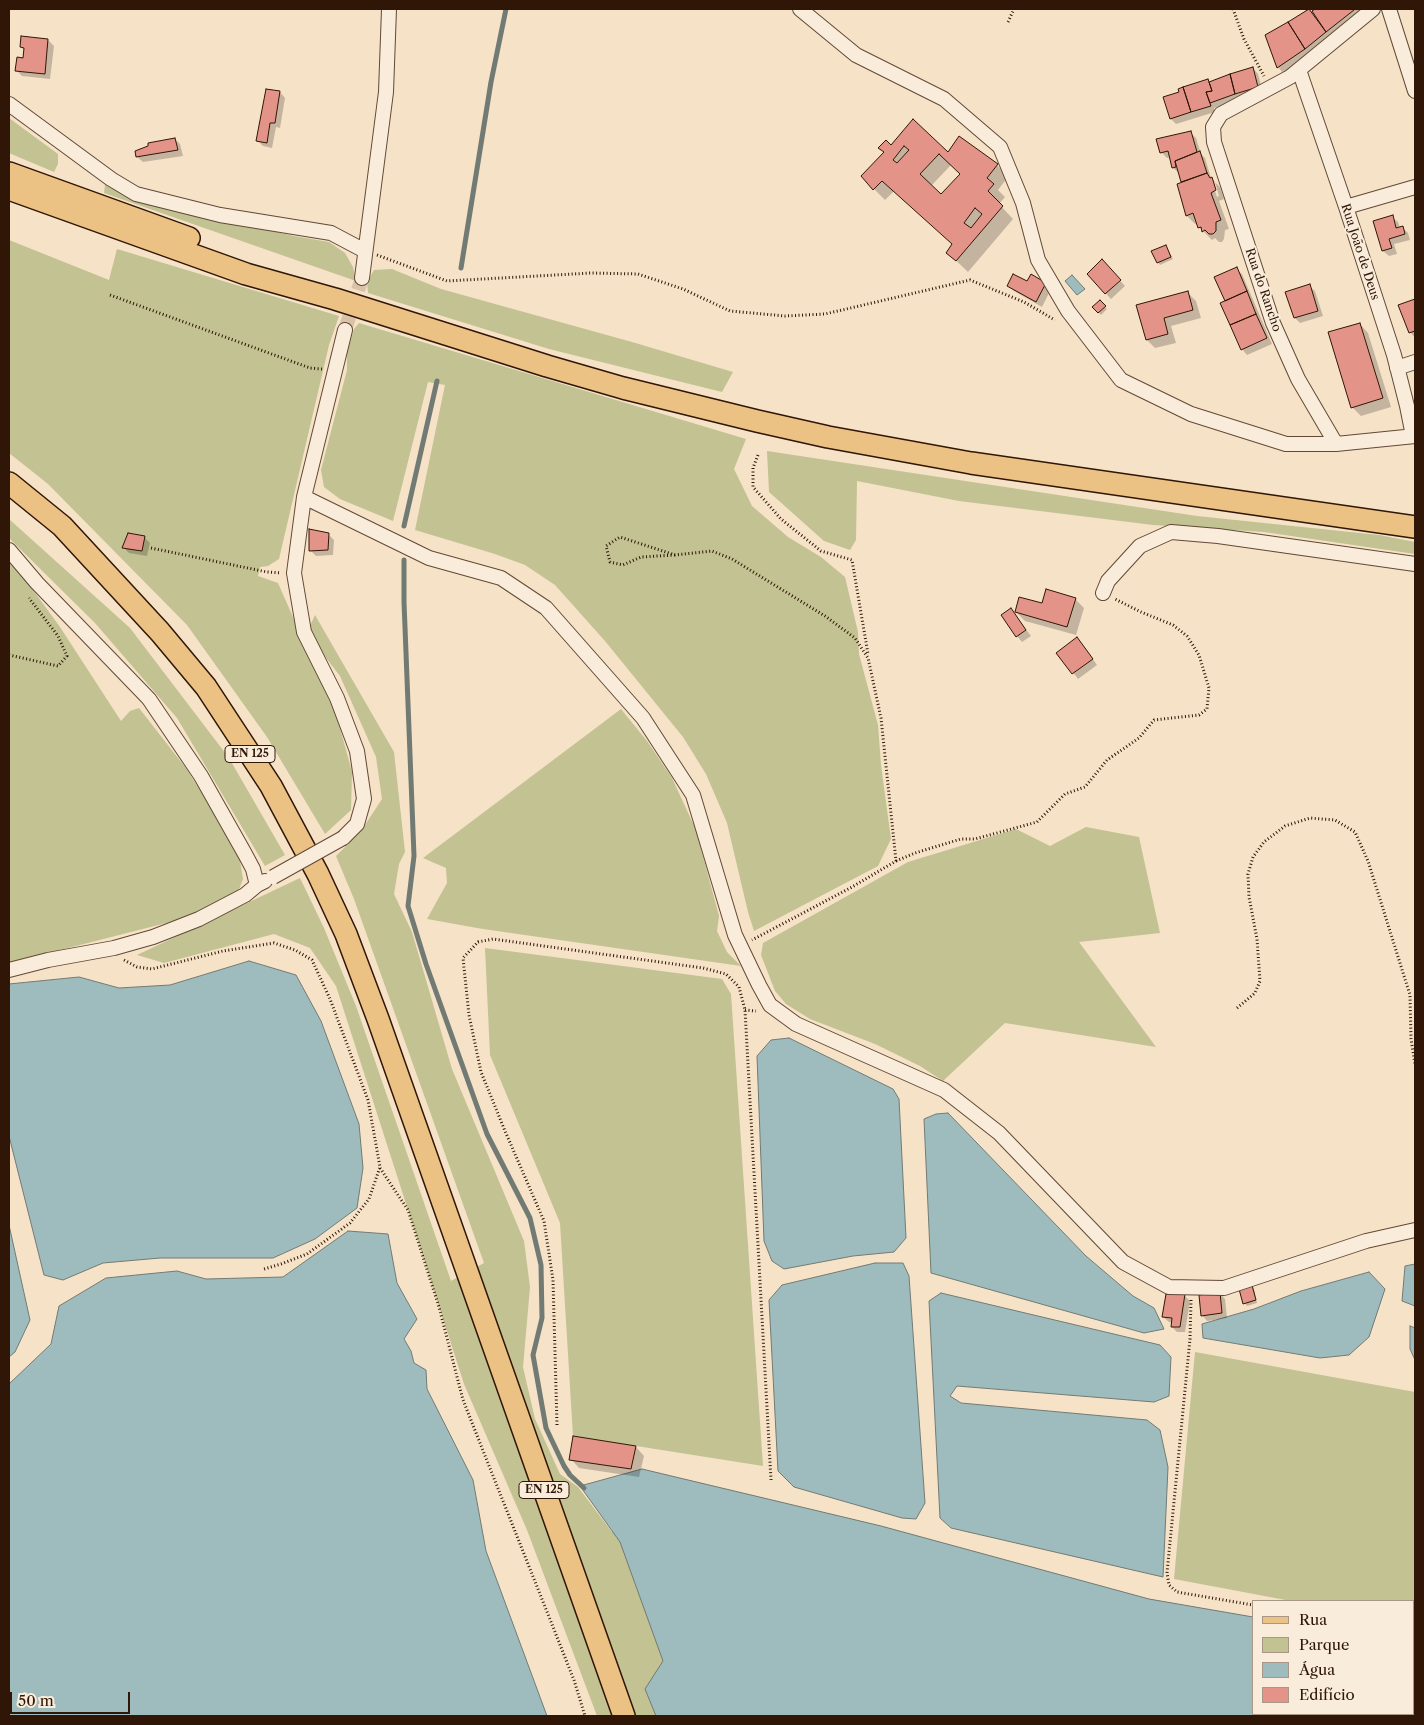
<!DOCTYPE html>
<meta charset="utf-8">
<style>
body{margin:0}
#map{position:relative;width:1424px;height:1725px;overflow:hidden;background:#f6e2c7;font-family:"Libre Caslon Text",serif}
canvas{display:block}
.frame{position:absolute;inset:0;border:10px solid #2f1606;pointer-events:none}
.legend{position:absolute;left:1252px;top:1600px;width:162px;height:115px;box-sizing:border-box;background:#f9ecdb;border:1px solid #a89686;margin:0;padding:6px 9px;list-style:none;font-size:15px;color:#2f1606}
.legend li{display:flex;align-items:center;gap:10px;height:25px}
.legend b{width:25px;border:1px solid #a89686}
.scale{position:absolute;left:10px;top:1692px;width:120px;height:22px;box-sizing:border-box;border:2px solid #2f1606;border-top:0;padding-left:6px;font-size:15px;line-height:18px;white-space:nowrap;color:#2f1606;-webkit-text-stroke:4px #f9ecdb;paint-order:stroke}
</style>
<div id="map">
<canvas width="1424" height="1725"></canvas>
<div class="frame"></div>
<ul class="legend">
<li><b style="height:6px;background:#ebc184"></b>Rua</li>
<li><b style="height:14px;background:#c2c292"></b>Parque</li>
<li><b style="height:14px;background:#9ebcbd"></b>Água</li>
<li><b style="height:14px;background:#e39388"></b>Edifício</li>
</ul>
<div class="scale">50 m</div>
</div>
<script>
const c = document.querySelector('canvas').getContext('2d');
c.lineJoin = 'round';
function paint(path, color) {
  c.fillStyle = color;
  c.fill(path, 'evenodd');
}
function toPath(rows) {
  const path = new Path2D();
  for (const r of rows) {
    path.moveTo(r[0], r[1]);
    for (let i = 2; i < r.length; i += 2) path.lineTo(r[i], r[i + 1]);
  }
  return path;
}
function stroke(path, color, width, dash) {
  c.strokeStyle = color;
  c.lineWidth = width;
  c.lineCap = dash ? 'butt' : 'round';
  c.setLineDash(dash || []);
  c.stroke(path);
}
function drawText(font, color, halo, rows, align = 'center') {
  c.font = font + ' "Libre Caslon Text",serif';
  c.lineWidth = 4;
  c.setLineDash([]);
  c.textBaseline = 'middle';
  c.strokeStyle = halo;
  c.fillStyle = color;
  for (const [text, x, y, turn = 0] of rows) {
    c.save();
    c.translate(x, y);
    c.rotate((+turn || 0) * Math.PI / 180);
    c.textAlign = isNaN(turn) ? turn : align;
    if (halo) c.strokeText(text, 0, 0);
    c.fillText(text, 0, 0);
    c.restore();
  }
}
paint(toPath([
 [9,118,58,154,58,164,54,172,9,153],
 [105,185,149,203,294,236,329,242,345,253,353,267,356,281,104,193],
 [9,240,109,280,117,249,339,316,329,345,279,559,268,566,260,567,258,576,278,583,337,717,352,772,351,810,325,834,267,737,187,625,48,484,9,453],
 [392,269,441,289,632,342,733,372,722,392,549,349,368,293,367,282,374,270],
 [359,323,746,439,734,469,752,506,788,537,821,557,845,577,858,632,859,654,878,725,881,765,891,839,878,866,754,931,748,912,727,823,706,774,683,737,605,641,555,585,525,565,495,554,415,530,445,385,428,382,393,521,340,499,324,487,321,470,347,370,347,352,354,329],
 [767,451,1197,516,1379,535,1415,542,1415,554,1264,532,1153,525,959,501,857,481,856,540,850,550,824,541,769,492],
 [9,519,130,628,229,758,285,855,265,866,177,718,95,623,9,538],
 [9,561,22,575,60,627,121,721,130,711,139,708,185,767,234,843,240,861,243,879,238,892,190,917,9,963],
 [315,615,394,752,405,852,399,864,394,894,412,932,452,1069,524,1241,530,1287,523,1367,535,1419,560,1474,578,1487,612,1532,642,1469,881,1526,1149,1599,1253,1617,1253,1714,1413,1714,1413,1645,1415,1645,1415,1716,597,1716,527,1530,464,1384,336,986,310,948,274,934,164,963,137,955,300,878,324,928,356,1006,451,1281,484,1263,354,899,336,856,361,831,382,799,376,757,340,676,313,641,310,626],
 [621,709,647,741,672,778,696,830,719,916,717,931,727,952,741,966,483,929,427,919,447,883,446,868,423,858],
 [1086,827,1139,837,1160,933,1079,942,1156,1047,1005,1023,943,1081,920,1066,875,1044,810,1019,786,1004,775,991,761,955,763,943,908,862,1016,829,1050,846],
 [485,948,722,979,731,994,763,1466,573,1436,560,1223,490,1055],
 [1195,1352,1415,1392,1415,1624,1413,1624,1413,1601,1291,1601,1174,1579]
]), '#c2c292');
const water = toPath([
 [1072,275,1085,289,1077,295,1065,281,1072,275],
 [249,961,296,975,321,1021,359,1124,363,1168,357,1208,315,1239,273,1258,160,1258,103,1263,63,1280,44,1275,9,1136,9,984,79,977,119,988,170,985,249,961],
 [789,1038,893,1089,899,1099,906,1238,894,1252,853,1256,784,1269,772,1261,764,1241,757,1056,771,1040,789,1038],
 [948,1113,1086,1256,1133,1296,1154,1308,1164,1329,1144,1333,931,1273,924,1119,936,1114,948,1113],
 [9,1225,30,1320,15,1352,9,1357,9,1225],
 [348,1231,388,1234,397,1283,417,1319,404,1339,411,1351,414,1363,426,1370,427,1389,473,1480,486,1551,547,1716,9,1716,9,1384,51,1344,59,1306,106,1278,177,1271,206,1279,283,1277,348,1231],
 [875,1263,903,1263,909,1276,925,1503,916,1519,902,1518,794,1487,778,1471,769,1300,782,1285,875,1263],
 [1415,1264,1415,1306,1402,1301,1405,1266,1415,1264],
 [1369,1272,1385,1289,1369,1337,1349,1355,1320,1358,1203,1338,1202,1324,1254,1309,1301,1291,1369,1272],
 [941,1293,1160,1345,1171,1357,1169,1396,1154,1402,957,1386,950,1396,961,1403,1147,1420,1160,1430,1168,1467,1163,1577,951,1528,940,1518,929,1301,941,1293],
 [1410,1326,1415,1328,1415,1360,1410,1349,1410,1326],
 [642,1469,881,1526,1149,1599,1253,1617,1253,1714,1413,1714,1413,1645,1415,1645,1415,1716,656,1716,645,1689,663,1661,620,1542,580,1486,642,1469]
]);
paint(water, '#9ebcbd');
stroke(water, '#727a74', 1);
paint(toPath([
 [1317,9,1369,9,1310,55,1283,73,1278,67,1267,36,1310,10,1312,12],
 [22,37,48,40,54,46,50,79,22,76,16,70,24,59,25,50,21,47],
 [1253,68,1258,74,1263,93,1214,108,1215,112,1176,124,1171,119,1164,98,1181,93,1208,81,1210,83],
 [267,90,280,92,285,98,280,128,276,127,272,148,263,146,258,141],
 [913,121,948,153,997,165,1008,177,998,190,1005,197,999,204,1013,219,968,272,948,253,953,244,894,191,885,200,874,189,891,146],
 [951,165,961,174,941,196,931,186],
 [1190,132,1196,138,1201,154,1205,158,1211,178,1220,187,1224,199,1219,201,1229,229,1225,230,1224,239,1222,242,1219,242,1215,238,1212,240,1199,227,1198,223,1195,224,1187,216,1183,183,1179,173,1173,168,1171,157,1167,158,1162,153],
 [1212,182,1215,182,1219,196,1217,197],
 [175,139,180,144,183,156,143,162,137,157],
 [1392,217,1398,222,1400,228,1402,227,1408,233,1410,240,1394,244,1397,254,1389,256,1383,251],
 [1166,246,1173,259,1160,265,1158,262],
 [1108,267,1125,286,1111,299,1088,274],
 [1236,269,1242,274,1272,344,1247,355,1242,349,1227,302],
 [1031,276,1051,289,1042,307,1014,291,1008,286,1028,283],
 [1309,286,1315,291,1323,316,1300,323,1295,318],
 [1187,292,1196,301,1201,318,1171,326,1176,343,1155,348,1147,340,1137,306],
 [1415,300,1415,338,1410,332,1400,305],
 [1100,302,1107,309,1101,315,1094,308],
 [1360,324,1368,333,1391,407,1361,416,1352,407],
 [328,534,334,540,333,555,316,556,310,550],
 [144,537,150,543,147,556,129,553,124,548],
 [1075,599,1084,608,1076,635,1025,621,1016,612],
 [1011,609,1031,636,1022,642,1017,636],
 [1082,644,1097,665,1078,679,1058,653],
 [1252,1287,1254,1289,1257,1303,1247,1306,1245,1303],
 [1220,1293,1225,1299,1227,1318,1207,1321,1202,1315],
 [1184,1295,1190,1301,1185,1332,1177,1332,1172,1327,1173,1323,1169,1322,1163,1317],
 [636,1447,644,1456,639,1477,579,1468,571,1459]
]), '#0003');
stroke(toPath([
 [461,268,491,82,506,9],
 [404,526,437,381],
 [404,560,404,602,414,856,408,906,426,964,487,1134,530,1218,541,1265,542,1318,533,1355,546,1428,564,1466,570,1475,584,1488]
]), '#727a74', 5);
const building = toPath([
 [1309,9,1326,32,1305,49,1288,22,1309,9],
 [1315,9,1353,9,1354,10,1326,32,1312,11,1315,9],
 [1288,22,1305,49,1277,68,1265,35,1288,22],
 [21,36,48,39,45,74,15,71,17,57,23,58,24,48,20,47,21,36],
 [1253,67,1258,87,1235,94,1230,74,1253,67],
 [1230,74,1235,94,1210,103,1206,92,1212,91,1209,82,1230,74],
 [1208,79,1212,91,1206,92,1211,106,1191,112,1183,87,1208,79],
 [1183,87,1191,112,1170,119,1163,97,1179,92,1178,89,1183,87],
 [266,89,280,91,275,123,270,123,267,143,256,141,266,89],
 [913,119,948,152,959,136,998,164,987,178,994,184,988,191,1003,206,956,261,946,253,952,244,882,181,873,190,861,176,884,152,878,148,886,140,891,145,913,119],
 [904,146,909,150,897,163,893,160,904,146],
 [939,154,960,174,941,194,920,174,939,154],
 [975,208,982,214,971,228,964,223,975,208],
 [1191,131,1197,152,1175,161,1176,167,1172,168,1168,151,1160,153,1156,139,1191,131],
 [175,138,178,150,136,157,135,151,148,146,148,143,175,138],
 [1200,151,1207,173,1181,182,1175,161,1200,151],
 [1207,173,1210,178,1212,177,1216,190,1211,193,1221,220,1216,222,1216,231,1213,234,1209,234,1205,230,1202,232,1201,227,1198,228,1193,213,1186,216,1177,184,1207,173],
 [1393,215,1396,228,1403,226,1405,234,1389,239,1392,248,1382,251,1373,221,1393,215],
 [1166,245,1171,257,1157,263,1151,251,1166,245],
 [1102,259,1121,280,1105,294,1087,274,1102,259],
 [1237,267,1247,291,1225,301,1214,277,1237,267],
 [1013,274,1027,281,1031,274,1046,283,1036,302,1007,286,1013,274],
 [1310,284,1318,311,1294,318,1285,292,1310,284],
 [1188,291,1193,310,1164,318,1168,334,1146,340,1136,305,1188,291],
 [1247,291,1256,314,1230,325,1220,303,1247,291],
 [1415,299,1415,331,1409,333,1398,305,1415,299],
 [1100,300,1106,306,1098,313,1092,307,1100,300],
 [1256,314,1267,338,1241,350,1230,325,1256,314],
 [1360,323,1383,398,1351,408,1328,332,1360,323],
 [309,529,329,533,328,550,309,551,309,529],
 [128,533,145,536,142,551,122,548,128,533],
 [1046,589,1076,598,1067,627,1015,612,1019,597,1042,603,1046,589],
 [1011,608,1026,630,1016,637,1001,615,1011,608],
 [1077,637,1093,659,1072,674,1056,653,1077,637],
 [1252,1285,1256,1300,1243,1304,1239,1289,1252,1285],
 [1220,1292,1222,1313,1201,1316,1199,1295,1220,1292],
 [1166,1294,1185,1294,1180,1327,1171,1327,1172,1318,1162,1317,1166,1294],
 [573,1436,636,1446,631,1469,569,1460,573,1436]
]);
paint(building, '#e39388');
stroke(building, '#2f1606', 1);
stroke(toPath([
 [345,330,362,278]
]), '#d8c3aa', 14, [14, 7]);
const minor = toPath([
 [800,9,856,55,944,99,1000,147,1023,203,1038,260,1068,311,1121,380,1191,414,1286,444,1336,444,1415,436],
 [1389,9,1415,91],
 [1299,70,1346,207,1394,355,1407,406,1413,436],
 [9,104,111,179,136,194,220,215,331,233,365,251],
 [1346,207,1415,187],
 [362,278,386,92,389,9],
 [1397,368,1415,362],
 [1336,444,1298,379,1273,323,1214,142,1213,127,1221,114,1290,77,1373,9],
 [304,497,429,558,501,578,546,608,643,718,693,795,735,935,759,985,770,1005,796,1024,944,1090,999,1133,1123,1262,1169,1287,1224,1288,1366,1241,1415,1230],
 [9,550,37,583,149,699,201,776,245,854,253,869,257,885],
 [1103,593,1108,581,1140,546,1171,532,1218,536,1415,564],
 [343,838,357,824,364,799,357,751,337,698,304,632,294,573,304,497,345,330],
 [9,970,48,960,114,948,153,937,199,919,245,895,257,885,265,881]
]);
const primary = toPath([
 [9,173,189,238],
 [9,189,246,274,335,299,547,366,623,388,757,421,828,437,971,463,1415,527],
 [9,483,62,526,160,632,206,687,271,786,318,874,346,934,378,1019,624,1716]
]);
stroke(minor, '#614936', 16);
stroke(primary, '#2f1606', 24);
stroke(toPath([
 [1233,9,1244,39,1264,76],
 [1008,22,1014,9],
 [377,255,447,281,591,273,638,274,683,289,730,311,785,316,825,314,970,280,1024,302,1055,320],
 [110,295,310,368,322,369],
 [758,455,753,468,753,487,781,519,821,551,852,560,868,654],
 [151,548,267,572,281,573],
 [675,555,641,557,623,565,610,562,606,546,620,537,675,555,712,551,732,559,825,616,855,638,868,658,881,718,896,861,852,887,752,940],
 [9,655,58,666,67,656,58,636,29,598],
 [896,861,915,853,961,839,975,839,1037,822,1065,794,1085,787,1107,760,1139,738,1154,720,1199,715,1207,709,1209,688,1199,655,1187,636,1173,625,1141,612,1115,599],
 [124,960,137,967,152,969,223,951,274,943,295,950,312,960,330,999,368,1100,380,1167,369,1199,350,1223,307,1254,281,1264,264,1269],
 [1237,1008,1255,993,1260,981,1257,939,1249,897,1248,874,1253,857,1264,842,1285,826,1310,818,1335,820,1355,832,1368,861,1410,995,1411,1039,1415,1064],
 [745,1010,756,1011],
 [380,1168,408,1210,439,1307,463,1400,574,1680,585,1716],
 [1191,1300,1190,1339,1167,1573,1169,1585,1177,1592,1253,1605],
 [557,1425,553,1280,544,1221,505,1131,481,1072,469,1015,463,958,478,942,493,939,703,968,726,974,739,987,745,1010,771,1480],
 [1413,1633,1415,1633]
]), '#2f1606', 3, [1, 2.5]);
stroke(minor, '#f9ecdb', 14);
stroke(primary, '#ebc184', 21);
const minorBridge = toPath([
 [273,877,343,838]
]);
stroke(minorBridge, '#614936', 16, []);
stroke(minorBridge, '#f9ecdb', 14);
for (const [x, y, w] of [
 [250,754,50],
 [544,1490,50]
]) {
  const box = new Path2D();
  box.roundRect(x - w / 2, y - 8.5, w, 17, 4);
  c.fillStyle = '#f9ecdb';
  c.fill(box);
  stroke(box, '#2f1606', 1);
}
drawText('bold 11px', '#2f1606', null, [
 ["EN 125",250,754],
 ["EN 125",544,1490]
]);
drawText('12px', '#2f1606', '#f9ecdb', [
 ["Rua João de Deus",1360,252,72],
 ["Rua do Rancho",1263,290,71]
]);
</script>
